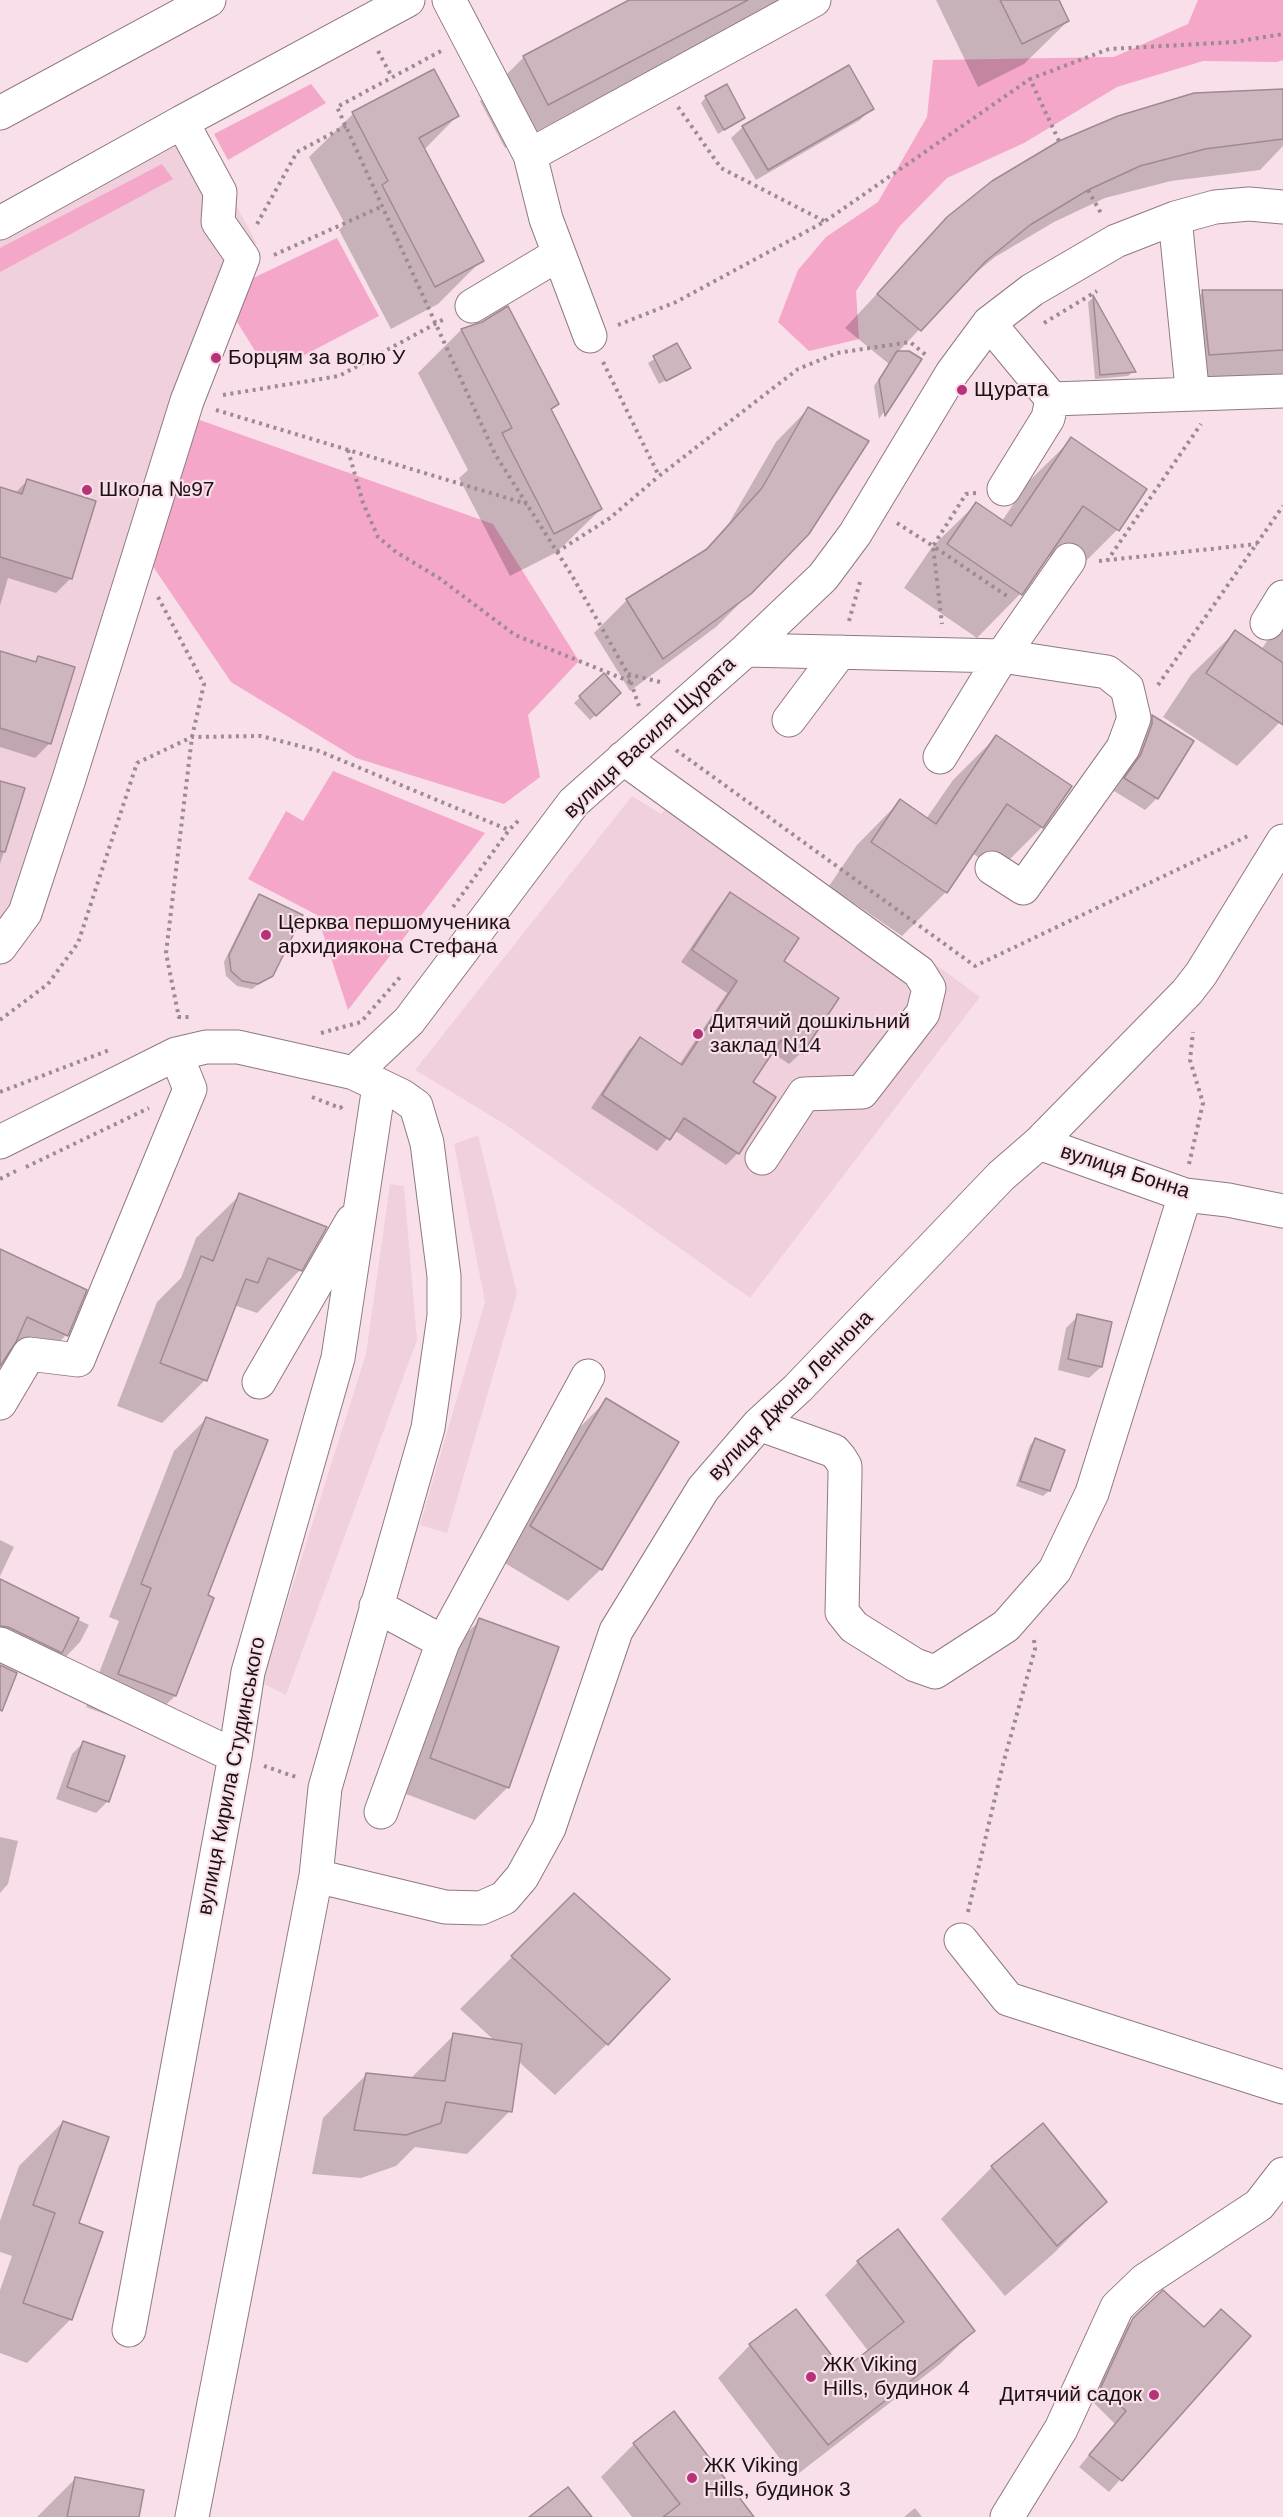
<!DOCTYPE html>
<meta charset="utf-8">
<style>
body{margin:0}
canvas{display:block;background:#f9dfe9}
</style>
<canvas width="1283" height="2517"></canvas>
<script>
const c = document.querySelector('canvas').getContext('2d');
c.lineJoin = 'round';
function paint(path, color) {
  c.fillStyle = color;
  c.fill(path, 'evenodd');
}
function toPath(rows) {
  const path = new Path2D();
  for (const r of rows) {
    path.moveTo(r[0], r[1]);
    for (let i = 2; i < r.length; i += 2) path.lineTo(r[i], r[i + 1]);
  }
  return path;
}
function stroke(path, color, width, dash) {
  c.strokeStyle = color;
  c.lineWidth = width;
  c.lineCap = dash ? 'butt' : 'round';
  c.setLineDash(dash || []);
  c.stroke(path);
}
function drawText(font, color, halo, rows, align = 'center') {
  c.font = font + ' Arial,sans-serif';
  c.lineWidth = 4.5;
  c.setLineDash([]);
  c.textBaseline = 'middle';
  c.strokeStyle = halo;
  c.fillStyle = color;
  for (const [text, x, y, turn = 0] of rows) {
    c.save();
    c.translate(x, y);
    c.rotate((+turn || 0) * Math.PI / 180);
    c.textAlign = isNaN(turn) ? turn : align;
    if (halo) c.strokeText(text, 0, 0);
    c.fillText(text, 0, 0);
    c.restore();
  }
}
paint(toPath([
 [195,130,256,242,150,562,107,717,42,919,0,965,0,235],
 [688,783,980,997,750,1298,506,1125,415,1070,632,796,661,814],
 [478,1135,517,1293,447,1533,420,1525,485,1302,454,1144],
 [390,1184,404,1186,417,1340,286,1695,262,1683,366,1354]
]), '#f1d0dd');
paint(toPath([
 [1198,0,1283,0,1283,60,1277,62,1203,61,1117,87,1024,143,947,178,899,227,856,291,859,339,809,351,778,322,798,270,826,237,878,202,927,117,933,60,1114,57,1188,24],
 [311,84,326,103,228,160,214,134],
 [162,164,173,179,0,272,0,248],
 [337,238,379,316,295,360,262,362,234,317,247,281],
 [197,419,493,524,579,661,528,715,540,777,504,804,356,758,231,682,150,562],
 [333,771,485,833,348,1010,317,915,248,879,286,811,303,821]
]), '#f4a7c8');
paint(toPath([
 [632,0,785,0,505,148,480,101,524,57],
 [936,0,1058,0,1068,21,1024,64,978,87],
 [434,71,457,116,424,150,482,260,438,304,391,329,339,230,345,224,309,157,353,114],
 [1283,90,1283,146,1260,170,1171,181,1105,198,1054,222,995,257,962,284,897,353,920,359,879,419,874,386,889,364,845,328,948,218],
 [706,97,743,118,718,134,701,103],
 [872,108,860,120,756,180,731,138,743,127],
 [1203,292,1283,292,1283,386,1176,387,1170,325],
 [1093,298,1134,371,1128,376,1095,379,1088,302],
 [482,323,557,404,550,411,601,509,557,552,510,576,459,478,468,470,418,373,461,330],
 [677,345,689,368,659,384,648,363],
 [808,409,750,593,716,627,630,691,594,633,627,600,700,555,729,523,776,442],
 [1072,439,1117,530,1074,573,1047,555,1020,594,977,638,904,588,932,547,976,504,1002,521,1028,482],
 [27,481,71,578,56,593,8,578,0,606,0,489,15,493],
 [1283,617,1283,719,1237,766,1163,717,1191,675,1235,632,1261,650],
 [0,653,33,663,39,657,50,743,35,758,0,747],
 [604,675,619,692,590,720,574,703],
 [1153,717,1192,741,1157,798,1145,810,1114,791,1129,768,1141,737,1141,728],
 [996,737,1042,827,998,871,972,853,946,892,902,936,829,886,857,845,900,801,926,819,953,780],
 [0,782,23,789,0,864],
 [730,894,801,1053,789,1064,771,1052,751,1082,774,1098,738,1153,726,1165,674,1130,657,1151,591,1108,629,1050,641,1039,679,1065,727,993,681,962,719,906],
 [259,896,272,975,252,989,237,986,226,976,224,962,254,901],
 [240,1195,300,1270,257,1313,234,1305,205,1380,162,1423,117,1406,157,1302,181,1278,196,1238],
 [0,1255,66,1335,23,1379,0,1368],
 [1078,1316,1101,1367,1089,1378,1058,1370,1066,1328],
 [607,1400,601,1569,568,1601,498,1559,574,1433],
 [207,1418,206,1596,212,1598,175,1696,142,1728,86,1707,119,1621,109,1617,174,1451],
 [1035,1440,1063,1451,1049,1491,1043,1496,1016,1486,1030,1445],
 [0,1540,14,1547,0,1576],
 [0,1581,89,1625,80,1642,57,1666,0,1638],
 [480,1620,508,1787,475,1820,398,1791,447,1653],
 [83,1743,108,1801,96,1813,56,1799,72,1754],
 [0,1837,18,1841,8,1884,0,1893],
 [574,1895,607,2044,555,2095,518,2061,510,2111,467,2154,415,2147,396,2166,361,2178,312,2174,323,2118,367,2074,410,2079,454,2035,496,2042,460,2009],
 [63,2122,77,2224,71,2319,27,2363,0,2353,0,2290,12,2256,0,2252,0,2221,19,2166],
 [992,2167,1105,2202,1053,2254,1005,2296,941,2219],
 [858,2262,973,2331,940,2364,794,2477,718,2378,750,2345,842,2372,869,2352,825,2295],
 [1158,2296,1204,2329,1249,2336,1109,2492,1079,2467,1115,2424,1090,2399,1121,2331],
 [634,2444,744,2517,632,2517,601,2477],
 [75,2479,137,2517,37,2517],
 [915,2508,922,2517,904,2517]
]), '#0003');
const building = toPath([
 [629,0,748,0,548,105,523,56,629,0],
 [1000,0,1059,0,1069,21,1022,44,1000,0],
 [849,65,874,109,768,170,742,126,849,65],
 [434,69,459,116,419,138,484,261,435,287,382,185,388,181,352,112,434,69],
 [727,84,745,118,724,130,705,96,727,84],
 [1283,89,1283,139,1205,149,1140,166,1088,190,1030,225,986,261,921,331,877,294,947,217,992,181,1059,141,1118,116,1194,93,1283,89],
 [1202,290,1283,290,1283,350,1209,355,1202,290],
 [1093,295,1136,372,1100,375,1093,295],
 [508,306,559,404,551,409,602,509,554,534,502,433,512,428,461,329,482,322,508,306],
 [677,343,691,368,666,381,653,356,677,343],
 [897,351,909,351,922,359,885,416,879,380,897,351],
 [808,407,869,441,809,534,751,594,663,659,626,599,707,549,762,488,808,407],
 [1071,437,1147,489,1119,531,1083,506,1022,595,947,544,976,502,1011,526,1071,437],
 [27,479,96,501,72,579,0,557,0,487,22,494,27,479],
 [1235,630,1283,663,1283,725,1206,673,1235,630],
 [0,651,36,662,38,656,75,667,51,744,0,728,0,651],
 [604,673,621,693,596,716,579,696,604,673],
 [1152,715,1194,741,1158,799,1124,778,1141,754,1152,724,1152,715],
 [996,735,1072,786,1043,828,1007,804,947,893,871,842,900,799,936,824,996,735],
 [0,781,25,788,5,852,0,851,0,781],
 [730,892,799,938,784,961,839,998,802,1054,781,1040,753,1082,776,1097,739,1154,684,1118,670,1140,602,1095,640,1037,682,1065,737,981,692,950,730,892],
 [259,894,303,915,273,976,258,984,242,981,231,971,229,955,259,894],
 [239,1193,327,1227,302,1271,268,1258,258,1283,246,1279,207,1381,160,1363,201,1256,213,1261,239,1193],
 [0,1249,87,1290,68,1336,27,1317,16,1342,0,1366,0,1249],
 [1077,1314,1112,1322,1102,1367,1068,1359,1077,1314],
 [606,1398,679,1442,602,1570,530,1526,606,1398],
 [206,1417,268,1440,208,1595,214,1598,176,1696,118,1674,151,1588,141,1584,206,1417],
 [1035,1438,1065,1450,1050,1491,1020,1481,1035,1438],
 [0,1579,79,1618,62,1653,8,1627,0,1626,0,1579],
 [479,1618,559,1647,509,1788,430,1758,479,1618],
 [0,1665,17,1673,2,1711,0,1710,0,1665],
 [83,1741,125,1756,109,1802,67,1787,83,1741],
 [574,1893,670,1979,608,2045,511,1956,574,1893],
 [453,2033,522,2044,512,2112,446,2102,441,2123,406,2135,354,2130,366,2073,445,2081,453,2033],
 [63,2121,109,2137,79,2223,103,2232,72,2320,23,2303,55,2213,33,2205,63,2121],
 [1043,2123,1107,2202,1057,2246,991,2166,1043,2123],
 [898,2229,975,2331,828,2445,749,2344,796,2309,843,2370,904,2322,857,2261,898,2229],
 [1163,2290,1204,2327,1221,2309,1251,2336,1122,2481,1089,2455,1126,2411,1101,2387,1133,2318,1163,2290],
 [674,2411,754,2517,663,2517,680,2504,633,2443,674,2411],
 [75,2477,144,2490,139,2517,67,2517,75,2477],
 [568,2487,592,2517,529,2517,568,2487]
]);
paint(building, '#ceb6bf');
stroke(building, '#a08992', 1.5);
const minor = toPath([
 [449,0,530,155,814,0],
 [0,113,209,0],
 [530,155,546,219,590,336],
 [1175,218,1191,378],
 [0,223,182,122],
 [472,306,559,254],
 [989,323,1052,399,1283,391],
 [1004,489,1048,418,1052,399],
 [1267,623,1283,597],
 [746,650,1002,656,1069,560],
 [789,720,840,652],
 [940,757,1002,656,1107,672,1127,688,1134,718,1123,748,1023,888,992,868],
 [623,758,919,972,929,988,923,1013,862,1092,804,1094,762,1158],
 [0,947,25,913,69,779,187,401,243,258,218,222,220,192,182,122,408,0],
 [0,1142,176,1054,206,1047,238,1047,354,1073,409,1021,574,802,746,650,823,577,855,534,952,373,989,323,1032,290,1116,241,1175,218,1215,207,1249,204,1283,207],
 [1039,1143,1185,1195,1228,1200,1283,1211],
 [259,1382,352,1221],
 [0,1403,29,1354,78,1360,190,1089,176,1054],
 [759,1424,834,1451,840,1458,845,1466,845,1475,842,1612,854,1627,915,1665,935,1672,1006,1626,1055,1570,1092,1493,1185,1195],
 [376,1606,443,1642],
 [0,1644,235,1756],
 [381,1812,443,1642,588,1376],
 [316,1876,445,1907,481,1908,504,1898,522,1877,549,1828,616,1631,703,1489,759,1424,798,1388,1001,1176,1039,1143,1187,992,1201,974,1283,841],
 [961,1940,1008,1999,1283,2087],
 [129,2330,235,1756,248,1672,338,1358,379,1086],
 [192,2517,316,1876,325,1788,428,1428,444,1316,444,1276,427,1143,416,1106,402,1096,354,1073],
 [1007,2517,1061,2429,1117,2307,1145,2280,1259,2205,1283,2174]
]);
stroke(minor, '#907982', 35);
stroke(toPath([
 [378,51,392,77],
 [441,51,337,107,495,454,571,574,628,674,639,706],
 [678,107,721,168,824,221],
 [1059,141,1030,79,1109,49,1235,42,1283,34],
 [1088,190,1102,215],
 [257,224,297,152,346,126],
 [274,255,383,206],
 [1044,323,1097,291],
 [618,325,676,302,824,222,1030,79],
 [603,362,659,476,798,369,837,353,910,342,926,355],
 [223,395,339,376,446,318],
 [216,410,527,504],
 [348,450,363,503,378,537,396,552,439,578,515,635,631,682],
 [976,493,966,494,933,546,1007,596],
 [897,523,933,546,942,624],
 [557,552,610,518,659,476],
 [1099,561,1257,544],
 [1107,561,1201,424],
 [158,597,204,684,192,737,166,953,179,1018],
 [849,621,860,582],
 [628,674,664,683],
 [1158,685,1283,506],
 [676,750,975,966,1250,835],
 [453,907,509,830,519,820],
 [178,1017,189,1017],
 [0,1020,48,984,78,943,137,763,192,737,261,736,319,751,509,830],
 [321,1033,361,1022,402,975],
 [0,1092,112,1049],
 [312,1097,340,1108,344,1105],
 [1189,1164,1203,1103,1190,1060,1193,1032],
 [26,1167,149,1108],
 [0,1179,16,1171],
 [264,1766,296,1777],
 [968,1912,1003,1764,1035,1649,1034,1640]
]), '#9d8a92', 4, [3, 4.5]);
stroke(minor, '#fff', 33);
for (const [x, y, r, color] of [
 [216,358,6,"#b73379"],
 [962,390,6,"#b73379"],
 [87,490,6,"#b73379"],
 [266,935,6,"#b73379"],
 [698,1034,6,"#b73379"],
 [811,2377,6,"#b73379"],
 [1154,2395,6,"#b73379"],
 [692,2478,6,"#b73379"]
]) {
  const dot = new Path2D();
  dot.arc(x, y, r, 0, 2 * Math.PI);
  c.fillStyle = color;
  c.fill(dot);
  stroke(dot, '#f9dfe9', 2);
}
drawText('21px', '#1b1216', '#f9dfe9', [
 ["Борцям за волю У",228,358],
 ["Щурата",974,390],
 ["Школа №97",99,490],
 ["Церква першомученика",278,923],
 ["архидиякона Стефана",278,947],
 ["Дитячий дошкільний",710,1022],
 ["заклад N14",710,1046],
 ["ЖК Viking",823,2365],
 ["Hills, будинок 4",823,2389],
 ["Дитячий садок",1142,2395,"right"],
 ["ЖК Viking",704,2466],
 ["Hills, будинок 3",704,2490]
], 'left');
drawText('21px', '#1b1216', '#f9dfe9', [
 ["вулиця Василя Щурата",650,738,-43],
 ["вулиця Бонна",1125,1172,18],
 ["вулиця Джона Леннона",791,1396,-46],
 ["вулиця Кирила Студинського",232,1776,-79]
]);
</script>
